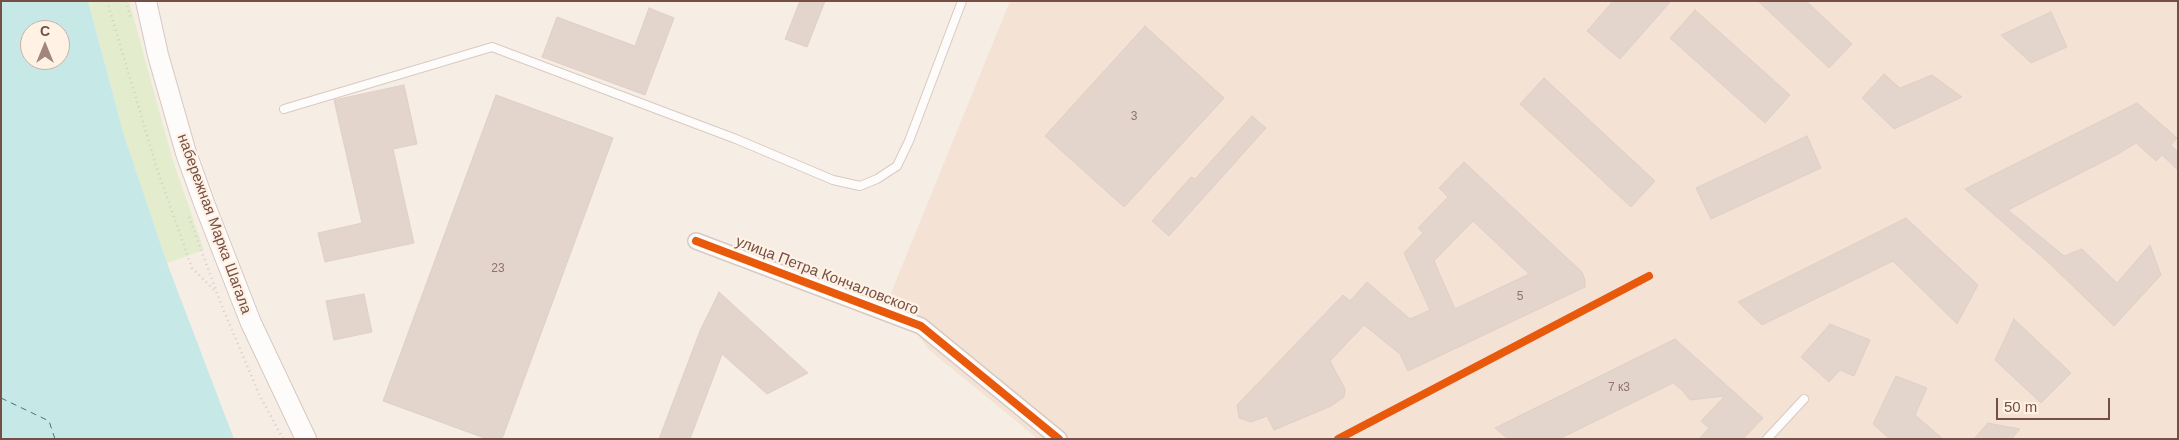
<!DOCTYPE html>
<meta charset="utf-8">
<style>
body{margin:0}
#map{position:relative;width:2179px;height:440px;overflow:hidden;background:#f6ede5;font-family:Helvetica,sans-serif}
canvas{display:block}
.frame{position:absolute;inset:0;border:2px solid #754f45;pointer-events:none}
.north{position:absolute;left:20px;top:20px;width:50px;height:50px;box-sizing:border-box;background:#fff2e5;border:1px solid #c8b1a5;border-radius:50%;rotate:0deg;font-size:14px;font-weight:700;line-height:20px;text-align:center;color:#754f45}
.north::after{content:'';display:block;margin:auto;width:18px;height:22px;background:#a2867d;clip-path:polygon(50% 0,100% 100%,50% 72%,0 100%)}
.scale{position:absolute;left:1996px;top:398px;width:114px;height:22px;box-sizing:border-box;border:2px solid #754f45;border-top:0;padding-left:6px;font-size:15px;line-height:18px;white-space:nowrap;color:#754f45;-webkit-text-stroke:4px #fff2e5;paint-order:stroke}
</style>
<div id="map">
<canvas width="2179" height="440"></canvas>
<div class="frame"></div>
<div class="north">С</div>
<div class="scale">50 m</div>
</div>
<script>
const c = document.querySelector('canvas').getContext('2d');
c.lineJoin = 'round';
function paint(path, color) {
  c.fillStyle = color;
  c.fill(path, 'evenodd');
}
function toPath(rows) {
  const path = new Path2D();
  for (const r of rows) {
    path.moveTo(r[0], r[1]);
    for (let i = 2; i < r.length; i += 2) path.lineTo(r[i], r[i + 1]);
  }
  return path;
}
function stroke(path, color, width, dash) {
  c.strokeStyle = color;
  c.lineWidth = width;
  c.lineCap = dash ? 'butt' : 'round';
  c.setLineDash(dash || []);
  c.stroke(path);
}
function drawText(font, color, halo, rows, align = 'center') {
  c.font = font + ' Helvetica,sans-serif';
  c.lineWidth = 4.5;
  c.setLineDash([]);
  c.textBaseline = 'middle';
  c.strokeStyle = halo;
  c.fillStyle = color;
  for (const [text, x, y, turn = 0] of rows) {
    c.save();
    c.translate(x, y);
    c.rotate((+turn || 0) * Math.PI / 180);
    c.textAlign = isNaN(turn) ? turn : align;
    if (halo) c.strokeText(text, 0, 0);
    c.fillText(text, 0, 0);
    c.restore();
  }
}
paint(toPath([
 [1010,1,2178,1,2178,439,1038,439,928,349,891,293]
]), '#f4e3d5');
paint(toPath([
 [88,1,129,1,172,158,204,250,167,263,124,135]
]), '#e4ecce');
paint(toPath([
 [1,1,88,1,124,135,167,263,234,439,1,439],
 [30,30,60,30,60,60,30,60]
]), '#c6e9e7');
stroke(toPath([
 [1,398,49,421,55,439]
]), '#38797c', 1, [6, 5]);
const building = toPath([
 [800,1,825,1,807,47,785,39,800,1],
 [1613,1,1671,1,1620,59,1587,31,1613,1],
 [1758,1,1806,1,1852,44,1829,68,1758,1],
 [649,8,674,18,645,95,542,57,557,17,635,46,649,8],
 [1695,10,1790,95,1765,123,1670,38,1695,10],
 [2051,12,2067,47,2031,63,2001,35,2051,12],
 [1145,26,1224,98,1124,207,1045,136,1145,26],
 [1884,74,1900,88,1932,75,1962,97,1894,129,1862,98,1884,74],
 [1544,78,1655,181,1631,207,1520,104,1544,78],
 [404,85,417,144,393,149,414,243,325,262,318,233,362,223,334,100,404,85],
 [496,95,613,138,502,439,487,439,383,401,496,95],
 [2137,103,2177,138,2171,145,2178,152,2178,170,2162,155,2156,161,2136,143,2118,154,2008,210,2064,256,2082,249,2117,283,2150,245,2161,275,2114,326,2048,262,1965,189,2137,103],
 [1252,116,1266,128,1169,236,1152,221,1191,177,1195,179,1252,116],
 [1807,136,1821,168,1711,219,1696,188,1807,136],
 [1464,162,1582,272,1585,280,1585,287,1408,371,1400,354,1364,325,1330,361,1345,389,1344,397,1331,406,1274,430,1267,416,1251,422,1239,418,1237,405,1343,295,1350,301,1367,282,1410,319,1430,310,1404,253,1423,233,1418,228,1448,197,1439,188,1464,162],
 [1473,221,1529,274,1455,309,1434,261,1473,221],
 [1906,218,1978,285,1957,324,1893,261,1762,325,1738,302,1906,218],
 [719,292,808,373,767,394,722,354,690,439,659,439,700,331,719,292],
 [364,294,372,332,334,340,326,301,364,294],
 [2014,319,2071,373,2041,403,1995,360,2014,319],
 [1830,324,1870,340,1854,376,1840,370,1829,382,1801,357,1830,324],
 [1675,339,1763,418,1743,439,1699,439,1709,428,1701,421,1725,396,1690,400,1682,390,1673,383,1559,439,1508,439,1495,428,1675,339],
 [1896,376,1927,388,1915,415,1943,439,1890,439,1873,424,1896,376],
 [1988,423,2020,429,2011,439,1974,439,1988,423]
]);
paint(building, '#e3d4cc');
stroke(building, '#dfcfc7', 1);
const lane = toPath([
 [284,109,492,47,736,139,833,180,860,186,877,179,897,166,909,141,962,1],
 [1767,439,1804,399]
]);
const street = toPath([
 [696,241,921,326,1059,439]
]);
const secondary = toPath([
 [146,1,158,55,186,153,204,203,251,323,306,439]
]);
stroke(lane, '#d7cac3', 10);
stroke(street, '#d7cac3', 18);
stroke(secondary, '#d6c8c2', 22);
stroke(toPath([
 [107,1,157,169,192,268,216,292],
 [126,1,131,20],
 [189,217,221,304,259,394,283,439]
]), '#d7cbc8', 2.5, [1, 4]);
stroke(lane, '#fefcfb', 8);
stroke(street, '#fefcfb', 15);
stroke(secondary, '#fefcfb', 20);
stroke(toPath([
 [696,241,921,326,1059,439],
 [1338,439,1649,276]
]), '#e8590c', 8);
drawText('12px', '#927269', null, [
 ["3",1134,117],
 ["23",498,269],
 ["5",1520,297],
 ["7 к3",1619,388]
]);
drawText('15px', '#754f45', '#fff2e5', [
 ["набережная Марка Шагала",214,224,70],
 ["улица Петра Кончаловского",827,276,21]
]);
</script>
